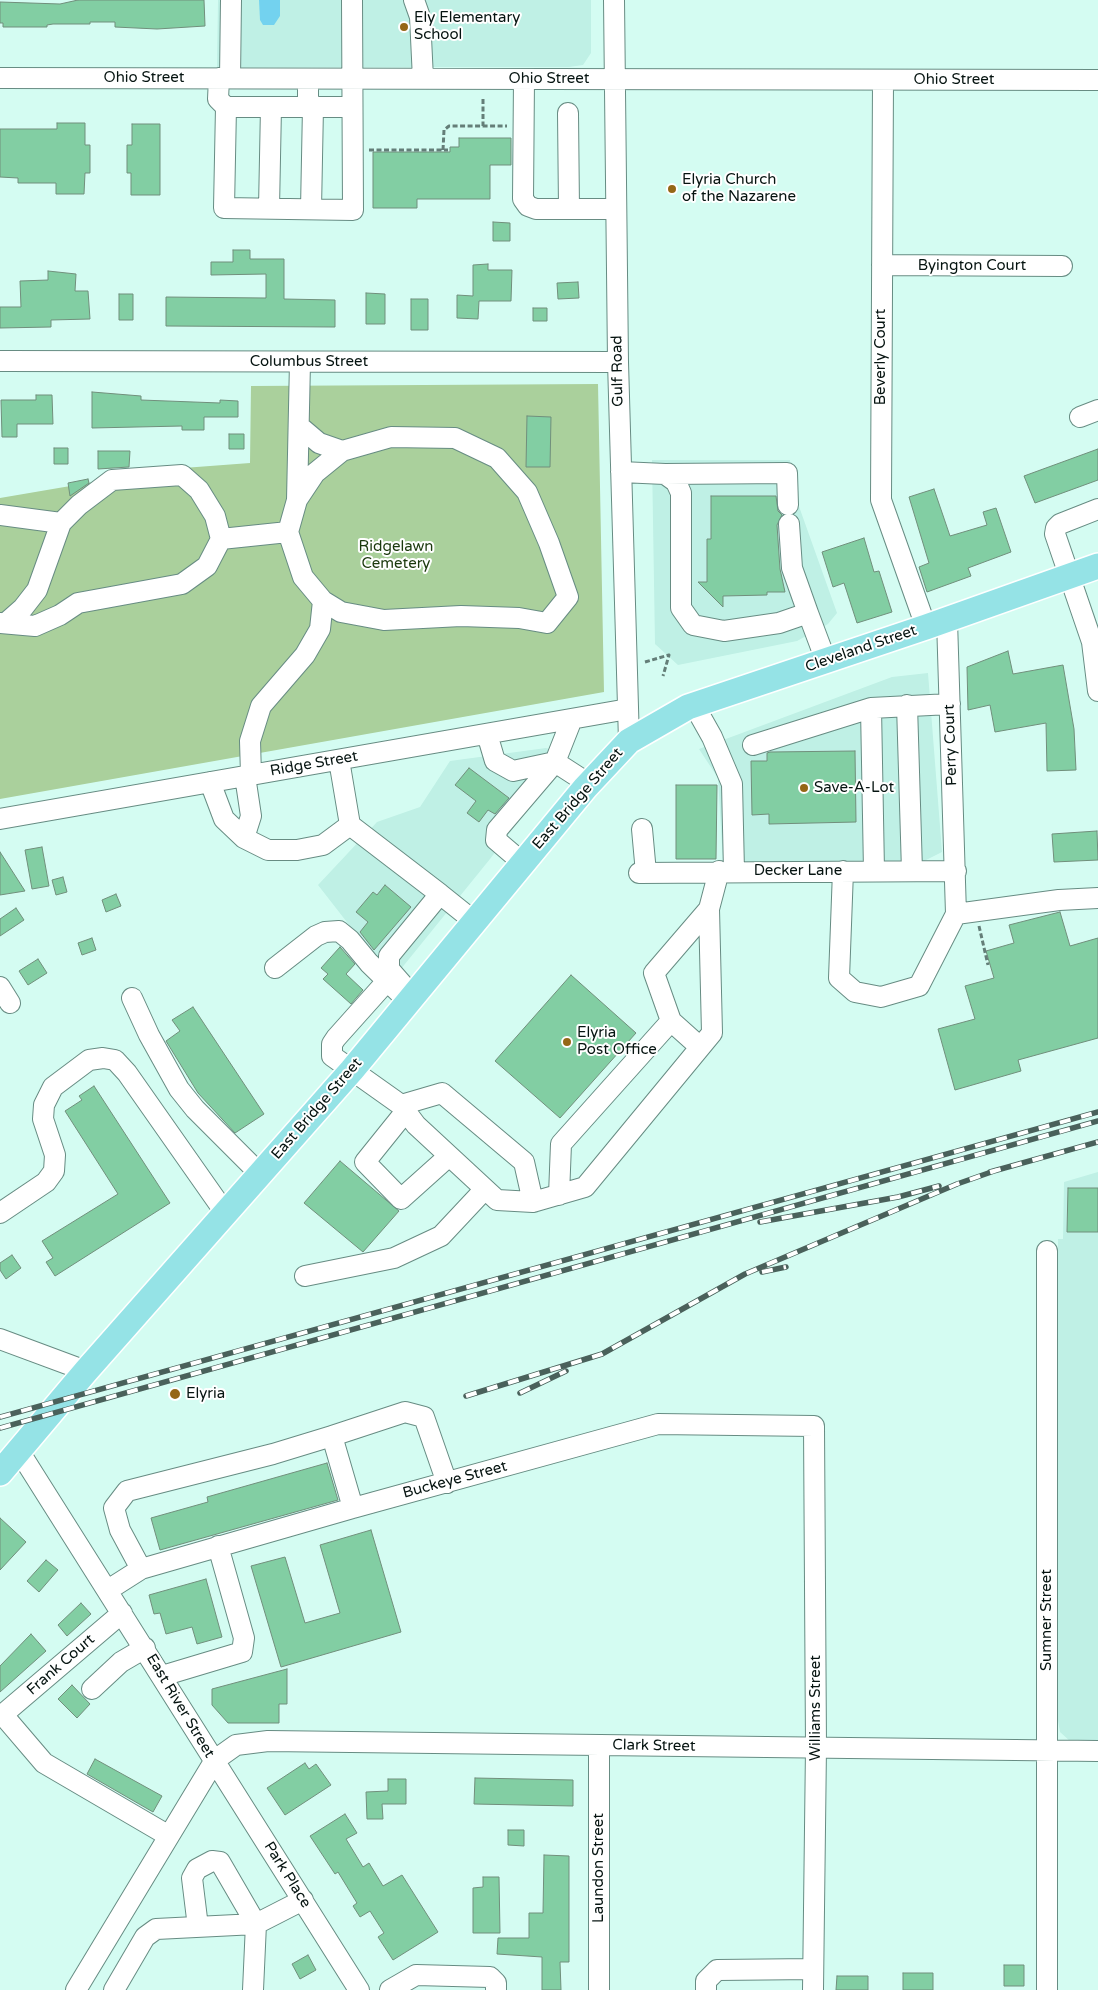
<!DOCTYPE html>
<style>
body{margin:0}
canvas{display:block;background:#d4fcf2}
</style>
<canvas width="1098" height="1990"></canvas>
<script>
const c = document.querySelector('canvas').getContext('2d');
c.lineJoin = 'round';
function paint(path, color) {
  c.fillStyle = color;
  c.fill(path, 'evenodd');
}
function toPath(rows) {
  const path = new Path2D();
  for (const r of rows) {
    path.moveTo(r[0], r[1]);
    for (let i = 2; i < r.length; i += 2) path.lineTo(r[i], r[i + 1]);
  }
  return path;
}
function stroke(path, color, width, dash) {
  c.strokeStyle = color;
  c.lineWidth = width;
  c.lineCap = dash ? 'butt' : 'round';
  c.setLineDash(dash || []);
  c.stroke(path);
}
function drawText(font, color, halo, rows, align = 'center') {
  c.font = font + ' "Varela Round",sans-serif';
  c.lineWidth = 4;
  c.setLineDash([]);
  c.textBaseline = 'middle';
  c.strokeStyle = halo;
  c.fillStyle = color;
  for (const [text, x, y, turn = 0] of rows) {
    c.save();
    c.translate(x, y);
    c.rotate((+turn || 0) * Math.PI / 180);
    c.textAlign = isNaN(turn) ? turn : align;
    if (halo) c.strokeText(text, 0, 0);
    c.fillText(text, 0, 0);
    c.restore();
  }
}
paint(toPath([
 [218,0,591,0,591,53,583,65,569,67,217,67],
 [652,460,790,460,791,477,796,498,837,613,828,624,797,641,678,665,655,644],
 [928,673,942,852,924,861,723,862,718,778,699,749,892,677],
 [546,748,568,755,490,859,392,980,318,885,377,822,420,807,450,761],
 [1098,1172,1098,1742,1071,1742,1060,1732,1057,1715,1058,1239,1063,1239,1064,1182]
]), '#bff0e5');
paint(toPath([
 [598,384,604,692,0,799,0,498,170,469,250,463,251,386]
]), '#aad09c');
paint(toPath([
 [259,0,280,0,280,16,274,25,263,25,260,20]
]), '#73d2ef');
const building = toPath([
 [78,0,204,0,205,26,157,29,115,27,115,22,90,22,90,24,53,24,47,25,47,27,3,27,3,23,0,23,0,2,60,4,78,0],
 [57,123,85,123,85,145,90,145,90,173,85,173,84,194,56,194,56,183,18,183,18,178,0,177,0,129,57,129,57,123],
 [132,124,160,124,160,195,131,195,131,173,127,173,127,145,132,145,132,124],
 [459,138,511,138,511,165,490,165,490,199,417,199,417,208,373,208,373,152,450,152,450,147,459,147,459,138],
 [493,222,510,223,510,241,493,241,493,222],
 [233,250,250,250,250,259,284,259,284,299,335,300,335,327,166,326,166,297,266,298,266,274,211,275,211,262,233,262,233,250],
 [488,264,488,270,512,270,511,301,479,301,478,319,457,318,457,295,473,296,473,265,488,264],
 [48,271,76,274,75,291,88,291,90,319,51,320,51,327,0,328,0,307,21,307,20,281,48,280,48,271],
 [578,282,579,298,558,299,557,283,578,282],
 [366,293,385,294,385,324,366,324,366,293],
 [119,294,133,294,133,320,119,320,119,294],
 [411,299,428,299,428,330,411,330,411,299],
 [533,308,547,308,547,321,533,321,533,308],
 [92,392,141,396,141,400,220,403,220,400,238,401,238,417,204,417,204,430,182,430,182,426,92,428,92,392],
 [36,395,52,395,53,424,17,424,17,437,2,437,1,400,36,400,36,395],
 [527,416,551,417,550,467,526,467,527,416],
 [229,434,244,434,244,449,229,449,229,434],
 [54,448,68,448,68,464,54,464,54,448],
 [1098,449,1098,480,1035,503,1024,476,1098,449],
 [98,451,130,451,129,467,98,469,98,451],
 [88,479,89,483,70,496,68,483,88,479],
 [934,489,950,536,987,525,983,512,996,508,1011,552,968,568,971,576,927,592,919,567,929,563,909,497,934,489],
 [711,496,776,496,778,511,782,515,777,525,780,569,785,592,767,592,767,595,723,596,723,607,698,582,707,582,707,539,711,539,711,496],
 [864,538,874,572,879,571,892,612,857,623,844,583,833,587,822,552,864,538],
 [1008,651,1013,674,1063,665,1074,729,1076,770,1047,771,1046,723,995,732,990,705,968,710,967,667,1008,651],
 [855,751,856,822,769,824,769,814,752,815,751,761,767,761,767,753,770,752,855,751],
 [469,768,509,798,495,814,488,810,479,822,467,813,476,801,455,785,469,768],
 [676,785,717,785,716,859,676,859,676,785],
 [1097,831,1098,860,1054,862,1052,834,1097,831],
 [42,847,49,886,32,889,25,850,42,847],
 [0,852,25,891,0,895,0,852],
 [63,877,67,892,56,895,52,880,63,877],
 [385,885,411,907,374,950,360,932,368,922,356,912,373,892,377,895,385,885],
 [116,894,121,906,106,912,102,900,116,894],
 [16,908,24,920,0,936,0,919,16,908],
 [1060,912,1070,946,1098,938,1098,1038,1018,1060,1021,1071,955,1090,938,1029,975,1019,965,986,994,978,986,951,1014,943,1009,925,1060,912],
 [92,938,96,950,82,955,78,943,92,938],
 [340,947,355,964,346,974,363,990,351,1004,323,979,328,974,321,968,340,947],
 [38,959,47,973,28,985,19,971,38,959],
 [571,975,636,1033,560,1118,495,1061,571,975],
 [193,1007,264,1114,235,1133,198,1093,166,1041,180,1031,172,1020,193,1007],
 [94,1086,170,1203,55,1276,46,1262,53,1258,42,1241,118,1194,65,1111,82,1100,79,1096,94,1086],
 [340,1161,399,1211,363,1252,304,1203,340,1161],
 [1068,1188,1098,1188,1098,1232,1067,1232,1068,1188],
 [12,1255,21,1268,6,1279,0,1270,0,1263,12,1255],
 [327,1463,338,1500,160,1550,151,1518,208,1502,207,1497,327,1463],
 [0,1518,26,1542,0,1570,0,1518],
 [371,1530,401,1632,281,1667,251,1566,285,1557,305,1623,340,1613,320,1545,371,1530],
 [46,1560,58,1570,39,1592,27,1581,46,1560],
 [206,1579,222,1637,197,1644,192,1627,166,1634,160,1613,154,1614,149,1595,206,1579],
 [81,1603,91,1614,67,1636,58,1625,81,1603],
 [31,1634,46,1651,0,1692,0,1666,31,1634],
 [287,1669,287,1704,279,1704,279,1723,228,1723,212,1705,212,1689,287,1669],
 [72,1685,90,1704,77,1718,58,1699,72,1685],
 [95,1759,162,1796,153,1812,87,1774,95,1759],
 [305,1763,309,1769,316,1764,331,1785,285,1815,267,1788,305,1763],
 [475,1778,573,1780,573,1806,474,1804,475,1778],
 [388,1779,406,1779,406,1804,382,1804,383,1819,367,1819,366,1792,388,1791,388,1779],
 [345,1814,357,1833,346,1839,363,1867,369,1863,383,1886,402,1875,438,1932,393,1960,378,1937,384,1933,370,1911,360,1917,353,1906,357,1903,338,1872,335,1874,310,1836,345,1814],
 [508,1830,524,1830,524,1846,508,1845,508,1830],
 [544,1855,569,1856,569,1962,560,1962,561,1990,542,1990,542,1957,497,1954,498,1938,529,1938,529,1913,543,1913,544,1855],
 [483,1877,499,1877,500,1933,473,1933,473,1888,483,1887,483,1877],
 [308,1955,316,1970,300,1979,292,1964,308,1955],
 [1004,1965,1024,1965,1024,1986,1004,1986,1004,1965],
 [903,1973,933,1973,933,1990,903,1990,903,1973],
 [837,1976,868,1976,868,1990,836,1990,837,1976]
]);
paint(building, '#82cea3');
stroke(building, '#718f7c', 1);
const minor = toPath([
 [414,0,420,17,423,79],
 [614,0,618,362,629,741],
 [0,78,1098,80],
 [219,78,218,99,226,107,224,208,353,210,352,0],
 [230,78,231,0],
 [308,79,308,99,313,107,311,209],
 [524,79,523,199,528,206,536,209,616,209],
 [883,80,881,500,926,627],
 [226,107,352,107],
 [568,113,569,209],
 [269,208,271,107],
 [882,265,1062,266],
 [0,361,618,362],
 [1080,417,1098,410],
 [299,426,319,443,342,451],
 [621,472,665,474,676,482,681,493,681,608,693,625,724,631,779,623,808,613,826,661],
 [665,474,787,473,788,505],
 [297,500,315,473,342,451,391,437,455,438,497,458,527,492,549,543,568,597,547,623,519,618,461,616,384,620,341,612,323,601,303,577,288,532,297,500,300,362],
 [1098,509,1060,524,1056,528,1055,534,1092,642,1098,691],
 [0,515,61,523],
 [789,524,792,568,808,613],
 [221,539,288,532],
 [947,620,956,914,1059,900,1098,898],
 [0,623,35,626,60,615,78,603,182,584,207,566,221,539,215,516,199,490,182,475,112,480,79,505,61,523,37,590,23,608,6,623],
 [694,705,712,737,732,784,734,871],
 [907,705,912,871],
 [871,708,874,871],
 [487,734,495,761,513,771,555,762,589,784],
 [753,745,871,708,950,704],
 [339,760,350,825,440,894],
 [251,775,250,741,261,706,305,655,320,629,323,601],
 [210,782,224,819,244,838,268,850,297,850,323,845,350,825],
 [0,819,628,709],
 [642,829,646,873],
 [244,838,251,816,245,776],
 [523,863,496,840,497,830,555,762,572,719],
 [843,871,839,978,855,992,881,997,919,986,956,914],
 [639,873,956,871],
 [275,968,316,936,325,932,339,931,350,940,369,963,409,1002],
 [387,981,336,1038,332,1044,332,1056,401,1105,416,1125,497,1200,533,1202,585,1187,712,1033,709,909,719,871],
 [403,985,389,969,389,956,440,894,475,922],
 [0,987,10,1003],
 [132,998,149,1035,179,1089,195,1109,261,1175],
 [671,1021,654,973,709,909],
 [401,1105,442,1093,524,1162,533,1202],
 [406,1111,365,1162,401,1199,449,1156],
 [559,1195,561,1144,671,1021,700,1047],
 [0,1213,46,1182,54,1171,55,1155,43,1119,44,1105,53,1087,89,1060,103,1058,115,1060,127,1073,226,1214],
 [305,1276,394,1258,441,1236,485,1189],
 [0,1339,86,1371],
 [332,1436,405,1412,424,1417,447,1483],
 [19,1451,359,1990],
 [141,1569,120,1530,114,1508,127,1491,273,1454,332,1436,353,1508],
 [108,1590,141,1569,353,1508,658,1424,814,1426,816,1747,813,1990],
 [162,1676,242,1652,244,1638,218,1546],
 [92,1689,121,1662,145,1648],
 [3,1715,44,1763,169,1836],
 [0,1717,122,1613],
 [198,1927,192,1878,197,1869,212,1861,220,1862,256,1924,253,1990],
 [76,1990,215,1760,236,1745,268,1741,1098,1751],
 [114,1990,145,1937,156,1929,256,1924,303,1900],
 [390,1990,416,1975,490,1977,496,1983,496,1990],
 [599,1990,599,1745],
 [706,1990,706,1981,717,1970,813,1969],
 [1047,1990,1047,1251]
]);
const major = toPath([
 [0,1473,86,1371,352,1070,585,788,629,741,688,707,926,627,1098,566]
]);
stroke(minor, '#678c83', 22);
stroke(major, '#fff', 28);
stroke(toPath([
 [483,99,483,126],
 [369,150,448,150],
 [443,150,444,130,449,126,507,126],
 [645,662,669,655,663,676],
 [979,926,988,965]
]), '#647e78', 3, [5, 2.5]);
stroke(minor, '#fff', 20);
stroke(major, '#95e3e6', 25);
const rail = toPath([
 [990,1172,1098,1142],
 [760,1222,898,1197,939,1186],
 [762,1272,786,1267],
 [520,1393,566,1371],
 [466,1396,602,1354,745,1274,957,1184,997,1170],
 [0,1417,1098,1112],
 [0,1428,1098,1121]
]);
stroke(rail, '#4a615b', 5.5);
stroke(rail, '#fff', 4, [11]);
for (const [x, y, r, color] of [
 [404,27,5,"#956716"],
 [672,189,5,"#956716"],
 [804,788,5,"#956716"],
 [567,1042,5,"#956716"],
 [175,1394,6,"#956716"]
]) {
  const dot = new Path2D();
  dot.arc(x, y, r, 0, 2 * Math.PI);
  c.fillStyle = color;
  c.fill(dot);
  stroke(dot, '#fff', 2);
}
drawText('15px', '#051310', '#fff', [
 ["Ely Elementary",414,18],
 ["School",414,35],
 ["Elyria Church",682,180],
 ["of the Nazarene",682,197],
 ["Save-A-Lot",814,788],
 ["Elyria",577,1033],
 ["Post Office",577,1050],
 ["Elyria",186,1394]
], 'left');
drawText('15px', '#051310', '#fff', [
 ["Ohio Street",144,78],
 ["Ohio Street",549,79],
 ["Ohio Street",954,80],
 ["Byington Court",972,266],
 ["Beverly Court",881,357,-90],
 ["Columbus Street",309,362],
 ["Gulf Road",618,371,-91],
 ["Cleveland Street",861,649,-19],
 ["Perry Court",951,745,-92],
 ["Ridge Street",314,764,-10],
 ["East Bridge Street",578,799,-49],
 ["Decker Lane",798,871],
 ["East Bridge Street",317,1109,-49],
 ["Buckeye Street",455,1480,-15],
 ["Sumner Street",1047,1620,-90],
 ["Frank Court",61,1665,-41],
 ["East River Street",180,1706,59],
 ["Williams Street",816,1708,-90],
 ["Clark Street",654,1746,1],
 ["Laundon Street",599,1868,-90],
 ["Park Place",287,1875,58]
]);
drawText('15px', '#1b390d', '#fff', [
 ["Ridgelawn",396,547],
 ["Cemetery",396,564]
]);
</script>
